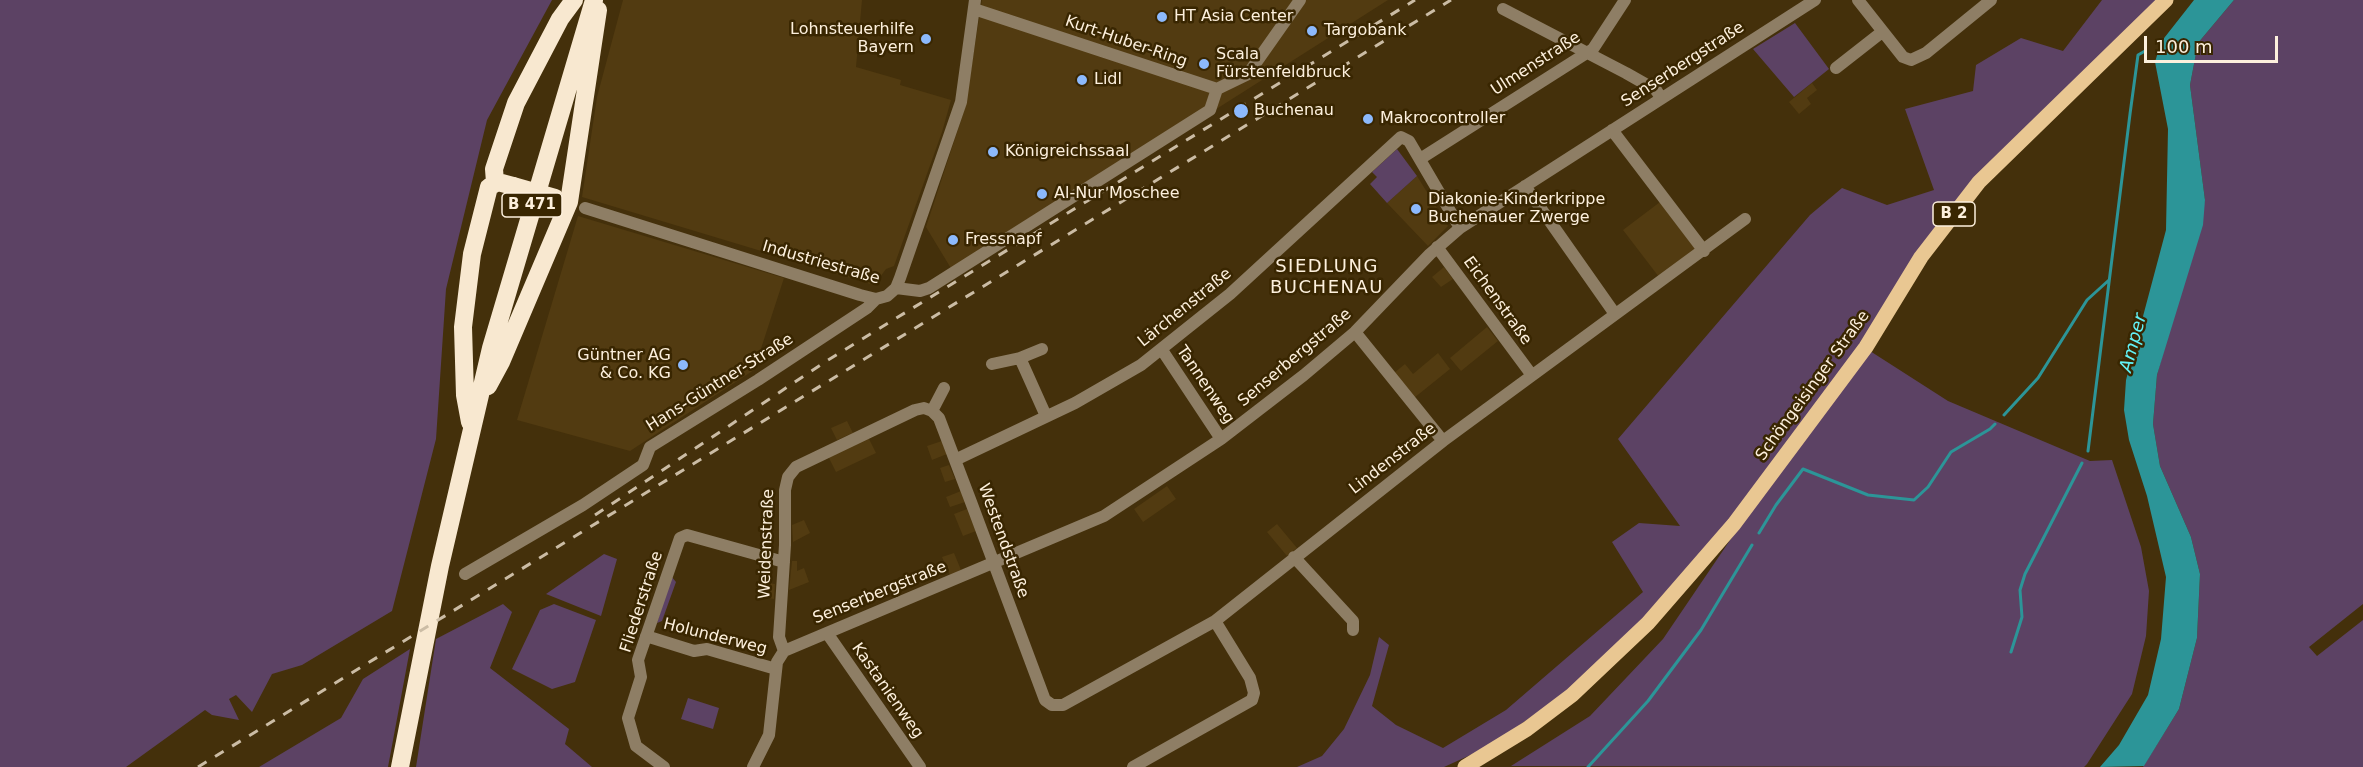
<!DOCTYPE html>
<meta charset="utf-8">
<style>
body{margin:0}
#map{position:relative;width:2363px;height:767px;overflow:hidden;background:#44300b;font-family:"DejaVu Sans",sans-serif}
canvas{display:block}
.scale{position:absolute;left:2144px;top:36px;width:134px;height:27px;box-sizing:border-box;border:3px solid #fdf0dd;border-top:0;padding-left:8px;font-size:18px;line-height:21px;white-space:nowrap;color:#fdf0dd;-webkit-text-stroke:4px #392601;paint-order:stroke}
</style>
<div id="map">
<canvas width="2363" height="767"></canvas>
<div class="scale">100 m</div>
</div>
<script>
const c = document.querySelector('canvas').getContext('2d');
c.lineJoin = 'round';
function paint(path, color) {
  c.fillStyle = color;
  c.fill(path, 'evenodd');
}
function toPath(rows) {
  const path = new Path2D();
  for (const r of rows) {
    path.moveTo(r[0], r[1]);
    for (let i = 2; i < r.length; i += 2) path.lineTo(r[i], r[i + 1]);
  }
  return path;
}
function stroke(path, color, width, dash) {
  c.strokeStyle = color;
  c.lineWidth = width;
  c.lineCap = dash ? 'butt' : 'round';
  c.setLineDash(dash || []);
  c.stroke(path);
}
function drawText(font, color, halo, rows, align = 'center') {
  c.font = font + ' "DejaVu Sans",sans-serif';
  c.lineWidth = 5;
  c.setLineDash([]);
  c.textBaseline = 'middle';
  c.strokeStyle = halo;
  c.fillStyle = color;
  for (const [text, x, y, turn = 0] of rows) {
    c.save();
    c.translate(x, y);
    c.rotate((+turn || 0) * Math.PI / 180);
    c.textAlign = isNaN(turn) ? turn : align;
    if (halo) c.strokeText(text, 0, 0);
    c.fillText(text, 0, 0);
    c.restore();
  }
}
paint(toPath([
 [623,0,862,0,856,67,901,80,900,85,951,100,942,132,894,266,886,269,874,285,582,197,597,97],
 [982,0,1388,0,955,275,926,227,965,108],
 [1812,83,1817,90,1807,98,1811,104,1799,114,1789,102],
 [1417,176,1448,226,1428,246,1387,203],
 [1660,202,1696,250,1659,277,1623,230],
 [578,216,784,278,754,370,630,451,517,420],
 [1444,267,1453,279,1441,287,1432,277],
 [1487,327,1498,341,1461,371,1450,358],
 [1438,353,1450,369,1414,398,1394,373,1405,364,1413,374],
 [847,421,853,433,837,440,831,428],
 [868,437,876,453,836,472,828,456],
 [942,441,947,454,932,460,927,446],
 [949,465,955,479,945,482,940,468],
 [1167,486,1176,499,1143,522,1134,509],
 [961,491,965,502,950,507,946,497],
 [967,509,976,531,963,536,954,514],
 [804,520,810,533,793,542,792,525],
 [1277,524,1297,548,1287,556,1267,532],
 [954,553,961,570,950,575,942,557],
 [792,561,797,561,797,571,804,568,809,582,789,590],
 [761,582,775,584,774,599,760,596]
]), '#523b11');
paint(toPath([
 [0,0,552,0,487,120,446,289,436,439,392,611,302,665,272,674,252,712,236,695,229,699,239,720,212,715,205,710,126,767,0,767],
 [2102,0,2161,0,1973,182,1863,343,1734,514,1642,619,1567,692,1488,747,1444,767,1297,767,1322,756,1344,729,1370,675,1379,637,1389,645,1372,706,1396,725,1443,748,1506,710,1643,592,1612,542,1639,523,1680,526,1618,439,1810,215,1842,188,1887,205,1934,190,1905,109,1973,91,1976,65,2021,38,2063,51],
 [2234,0,2363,0,2363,604,2309,647,2317,656,2363,620,2363,767,2143,767,2179,709,2197,638,2200,574,2191,537,2160,466,2153,424,2157,375,2205,200,2190,85,2198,43],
 [1795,23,1829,69,1794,97,1753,49],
 [1397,149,1417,176,1387,203,1370,184,1377,177,1372,172],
 [1870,351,1948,401,2090,461,2112,460,2141,547,2149,591,2146,636,2132,694,2087,764,2084,767,1511,766,1590,716,1663,639,1741,524],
 [604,554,617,559,601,616,546,594],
 [671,576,676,582,662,621,657,623],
 [503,604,512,612,490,668,569,729,565,744,592,767,416,767,436,639],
 [554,604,596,620,575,682,552,689,512,669,540,610],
 [410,649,388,767,259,767,341,718,363,679],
 [688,698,719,708,713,729,681,719]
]), '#5c4264');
paint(toPath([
 [2194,0,2234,0,2198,43,2190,85,2205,200,2203,225,2157,375,2153,424,2160,466,2191,537,2200,574,2197,638,2179,709,2144,766,2100,767,2119,745,2148,695,2161,639,2166,577,2147,496,2129,440,2124,410,2126,380,2166,230,2168,129,2155,62,2161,42]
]), '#2c9598');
stroke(toPath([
 [2004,415,2038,378,2087,300,2109,280],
 [2088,451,2130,114,2138,55,2145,51],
 [1759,533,1776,505,1803,469,1868,495,1914,500,1928,487,1951,452,1990,429,1995,424],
 [2011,652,2022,617,2020,590,2025,574,2082,463],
 [1588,767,1648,701,1701,630,1752,545]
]), '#2c9598', 3);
stroke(toPath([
 [1858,0,1903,57,1911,60,1926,53,1991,0],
 [974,9,1217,89,1248,74,1300,0],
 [1503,9,1626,73,1656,90,1661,98],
 [1836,68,1882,32],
 [1612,130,1704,251],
 [1420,159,1593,49,1625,0],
 [1525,186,1615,314],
 [585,208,860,295,876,299,887,296,896,288,900,278,961,102,975,0],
 [1437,247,1531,374],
 [896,288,920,291,929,288,1210,110,1217,89],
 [1355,332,1443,441],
 [1162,350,1221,439],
 [1020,358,1042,349],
 [992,364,1020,358,1046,416],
 [932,411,939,418,971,502,1045,700,1052,705,1063,705,1215,621,1443,441,1745,219],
 [932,411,944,388],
 [955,460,1075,403,1141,365,1230,294,1401,137,1409,141,1460,228],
 [1294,557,1353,621,1353,630],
 [465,574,583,505,643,465,650,447,758,380,867,308,876,299],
 [827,633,920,767],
 [646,636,694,651,707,649,776,669],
 [784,651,779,637,785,545,785,490,788,477,796,467,915,410,924,408,932,411],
 [664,767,636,746,628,718,641,677,638,660,680,538,687,535,784,562],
 [753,767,769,735,777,662,784,651,1104,516,1221,439,1304,375,1355,332,1430,254,1460,228,1815,0],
 [1133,767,1252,700,1254,693,1250,678,1215,621]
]), '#8e7e65', 12);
stroke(toPath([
 [1465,767,1527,729,1572,695,1648,623,1734,524,1866,347,1921,257,1979,182,2166,0]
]), '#e9c792', 15);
stroke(toPath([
 [495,182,494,169,516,103,560,19,574,0],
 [488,386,501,362,569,202,598,10],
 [470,422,465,395,463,327,472,254,489,187,498,182,513,186],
 [400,767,440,566,491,348,594,0]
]), '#f8e8d0', 18);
stroke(toPath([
 [595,515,828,360,1415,0],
 [198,767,1451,0]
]), '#cbbca5', 3, [10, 10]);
stroke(toPath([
 [513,186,555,198]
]), '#f8e8d0', 18);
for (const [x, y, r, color] of [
 [1162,17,6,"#8cb9fc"],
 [1312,31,6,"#8cb9fc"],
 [926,39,6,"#8cb9fc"],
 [1204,64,6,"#8cb9fc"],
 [1082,80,6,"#8cb9fc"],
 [1241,111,8,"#8cb9fc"],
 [1368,119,6,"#8cb9fc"],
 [993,152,6,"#8cb9fc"],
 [1042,194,6,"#8cb9fc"],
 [1416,209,6,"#8cb9fc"],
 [953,240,6,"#8cb9fc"],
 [683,365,6,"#8cb9fc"]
]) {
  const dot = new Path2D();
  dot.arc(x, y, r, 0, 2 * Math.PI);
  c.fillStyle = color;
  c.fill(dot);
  stroke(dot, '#392601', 2);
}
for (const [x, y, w] of [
 [532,205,60],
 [1954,214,42]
]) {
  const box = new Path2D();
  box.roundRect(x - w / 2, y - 12, w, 24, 4.5);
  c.fillStyle = '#392601';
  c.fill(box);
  stroke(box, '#fdf0dd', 1.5);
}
drawText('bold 15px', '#fdf0dd', null, [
 ["B 471",532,205],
 ["B 2",1954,214]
]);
drawText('16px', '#fdf0dd', '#392601', [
 ["HT Asia Center",1174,17],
 ["Lohnsteuerhilfe",914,30,"right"],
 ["Bayern",914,48,"right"],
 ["Targobank",1324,31],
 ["Scala",1216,55],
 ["Fürstenfeldbruck",1216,73],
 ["Lidl",1094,80],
 ["Buchenau",1254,111],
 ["Makrocontroller",1380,119],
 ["Königreichssaal",1005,152],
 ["Al-Nur Moschee",1054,194],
 ["Diakonie-Kinderkrippe",1428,200],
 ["Buchenauer Zwerge",1428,218],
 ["Fressnapf",965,240],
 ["Güntner AG",671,356,"right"],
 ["& Co. KG",671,374,"right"]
], 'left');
drawText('16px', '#fdf0dd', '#392601', [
 ["Kurt-Huber-Ring",1126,42,19],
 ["Ulmenstraße",1536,64,-33],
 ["Senserbergstraße",1683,65,-33],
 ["Industriestraße",821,263,16],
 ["Eichenstraße",1497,301,54],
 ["Lärchenstraße",1185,308,-39],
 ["Senserbergstraße",1295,358,-40],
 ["Hans-Güntner-Straße",720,383,-32],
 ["Tannenweg",1205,385,56],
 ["Schöngeisinger Straße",1813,386,-54],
 ["Lindenstraße",1393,459,-38],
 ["Westendstraße",1003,541,70],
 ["Weidenstraße",767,544,-88],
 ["Senserbergstraße",880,593,-22],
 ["Fliederstraße",642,602,-72],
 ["Holunderweg",715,637,14],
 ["Kastanienweg",887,691,55]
]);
c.letterSpacing = '1.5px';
drawText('18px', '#fdf0dd', '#392601', [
 ["SIEDLUNG",1327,267],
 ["BUCHENAU",1327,288]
]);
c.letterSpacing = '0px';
drawText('italic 18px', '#62f2f6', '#392601', [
 ["Amper",2134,343,-75]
]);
</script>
